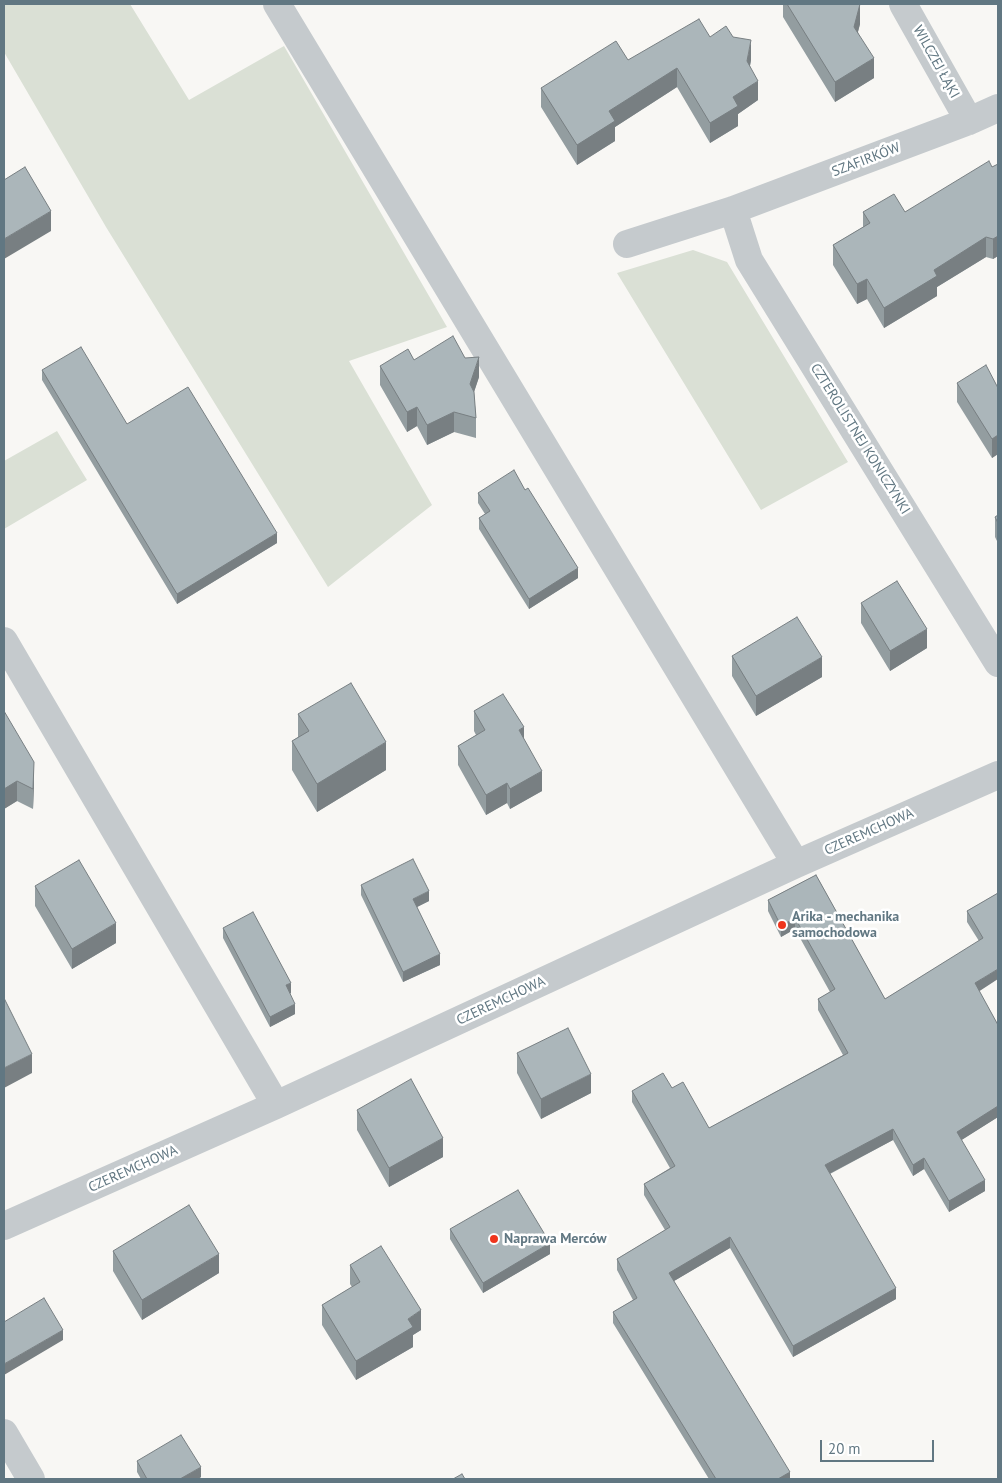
<!DOCTYPE html>
<meta charset="utf-8">
<style>
body{margin:0}
#map{position:relative;width:1002px;height:1483px;overflow:hidden;background:#f8f7f4;font-family:"PT Sans",sans-serif}
canvas{display:block}
.frame{position:absolute;inset:0;border:5px solid #617782;pointer-events:none}
.scale{position:absolute;left:820px;top:1440px;width:114px;height:22px;box-sizing:border-box;border:2px solid #617782;border-top:0;padding-left:6px;font-size:15px;line-height:18px;white-space:nowrap;color:#617782;-webkit-text-stroke:4px #fff;paint-order:stroke}
</style>
<div id="map">
<canvas width="1002" height="1483"></canvas>
<div class="frame"></div>
<div class="scale">20 m</div>
</div>
<script>
const c = document.querySelector('canvas').getContext('2d');
c.lineJoin = 'round';
function paint(path, color) {
  c.fillStyle = color;
  c.fill(path, 'evenodd');
}
function toPath(rows) {
  const path = new Path2D();
  for (const r of rows) {
    path.moveTo(r[0], r[1]);
    for (let i = 2; i < r.length; i += 2) path.lineTo(r[i], r[i + 1]);
  }
  return path;
}
function stroke(path, color, width, dash) {
  c.strokeStyle = color;
  c.lineWidth = width;
  c.lineCap = dash ? 'butt' : 'round';
  c.setLineDash(dash || []);
  c.stroke(path);
}
function drawText(font, color, halo, rows, align = 'center') {
  c.font = font + ' "PT Sans",sans-serif';
  c.lineWidth = 5;
  c.setLineDash([]);
  c.textBaseline = 'middle';
  c.strokeStyle = halo;
  c.fillStyle = color;
  for (const [text, x, y, turn = 0] of rows) {
    c.save();
    c.translate(x, y);
    c.rotate((+turn || 0) * Math.PI / 180);
    c.textAlign = isNaN(turn) ? turn : align;
    if (halo) c.strokeText(text, 0, 0);
    c.fillText(text, 0, 0);
    c.restore();
  }
}
paint(toPath([
 [4,4,130,4,189,100,284,46,447,327,349,361,432,505,328,587,106,227,4,52],
 [693,250,727,262,848,462,761,510,617,273],
 [57,431,87,480,4,529,4,461]
]), '#dae0d5');
stroke(toPath([
 [277,4,796,864],
 [903,4,969,121],
 [733,210,749,260,998,663],
 [627,244,733,210,969,121,998,108],
 [4,641,276,1105],
 [4,1226,276,1105,796,864,998,775],
 [4,1433,31,1479]
]), '#c5cacd', 28);
paint(toPath([
 [783,4,860,4,860,24,858,32,874,78,835,102,783,17],
 [710,37,733,37,751,60,750,66,758,100,738,114,738,126,710,143,677,87,615,127,615,141,577,165,541,107,541,88,628,60],
 [998,164,998,256,993,259,986,257,937,287,937,296,884,328,867,299,857,304,833,265,833,245,863,227,863,212,905,212],
 [465,358,479,377,474,392,476,418,476,438,454,432,427,445,417,426,407,432,380,385,380,366,414,360],
 [42,370,127,424,277,543,177,604,42,380],
 [957,383,998,388,998,454,992,458,957,402],
 [525,490,578,578,529,609,479,529,479,518,485,514,478,503,478,493],
 [998,515,998,543,995,537,995,517],
 [861,603,927,648,890,671,861,623],
 [732,656,822,677,756,716,732,676],
 [4,711,34,782,33,809,17,801,4,809],
 [474,711,524,739,542,791,510,809,507,803,486,815,458,765,458,746,476,735,474,731],
 [298,714,386,770,317,812,292,770,292,741,298,737],
 [816,875,885,999,979,941,967,922,967,911,998,893,979,991,998,1025,998,1117,961,1140,985,1191,949,1212,924,1169,913,1176,893,1140,830,1174,896,1299,793,1357,730,1248,674,1281,790,1479,709,1479,613,1323,613,1312,633,1300,617,1270,617,1259,665,1230,644,1195,644,1184,670,1168,632,1102,632,1091,672,1088,709,1128,843,1055,818,1010,818,999,830,992,795,929,781,937,768,911,768,900],
 [361,885,429,901,417,907,440,965,403,982,361,895],
 [35,886,116,943,72,969,35,906],
 [223,928,291,993,290,993,295,1014,270,1027,223,938],
 [517,1053,591,1093,541,1119,517,1073],
 [357,1110,443,1157,389,1187,357,1130],
 [450,1229,550,1254,483,1293,450,1239],
 [113,1251,219,1273,142,1320,113,1271],
 [350,1265,421,1330,413,1335,413,1347,356,1380,322,1325,322,1305,352,1287,350,1284],
 [137,1461,201,1477,198,1479,141,1479,137,1472]
]), '#939da0');
paint(toPath([
 [860,4,860,24,854,46,854,27],
 [751,40,751,60,747,81,747,61],
 [874,58,874,78,835,102,835,82],
 [677,68,677,87,615,127,615,141,577,165,577,145,609,111],
 [758,81,758,100,738,114,738,126,710,143,710,123,733,97],
 [51,211,51,231,4,259,4,239],
 [998,236,998,256,993,259,993,239],
 [986,237,986,257,937,287,937,296,884,328,884,308,934,270],
 [867,279,867,299,857,304,857,284],
 [479,357,479,377,470,404,470,384],
 [417,407,417,426,407,432,407,412],
 [454,412,454,432,427,445,427,425],
 [998,435,998,454,992,458,992,439],
 [277,533,277,543,177,604,177,594],
 [578,568,578,578,529,609,529,599],
 [927,629,927,648,890,671,890,651],
 [822,657,822,677,756,716,756,696],
 [524,727,524,747,519,730],
 [386,742,386,770,317,812,317,784],
 [34,762,34,782,33,809,33,789],
 [542,771,542,791,510,809,510,789],
 [17,781,17,801,4,809,4,789],
 [507,783,507,803,486,815,486,795],
 [429,891,429,901,413,909,413,899],
 [795,918,795,929,781,937,781,926],
 [116,923,116,943,72,969,72,949],
 [440,954,440,965,403,982,403,972],
 [998,969,998,979,975,994,975,983],
 [291,983,291,993,286,996,286,985],
 [295,1004,295,1014,270,1027,270,1017],
 [32,1054,32,1073,4,1088,4,1068],
 [591,1074,591,1093,541,1119,541,1099],
 [998,1106,998,1117,957,1143,957,1132],
 [893,1129,893,1140,825,1176,825,1165],
 [443,1138,443,1157,389,1187,389,1168],
 [924,1158,924,1169,913,1176,913,1165],
 [985,1180,985,1191,949,1212,949,1201],
 [730,1237,730,1248,669,1284,669,1273],
 [550,1243,550,1254,483,1293,483,1283],
 [219,1254,219,1273,142,1320,142,1300],
 [896,1288,896,1299,793,1357,793,1346],
 [421,1310,421,1330,413,1335,413,1347,356,1380,356,1361,408,1319],
 [63,1330,63,1340,4,1375,4,1364],
 [201,1467,201,1477,198,1479,180,1479],
 [790,1472,790,1479,778,1479]
]), '#787f82');
const building = toPath([
 [787,4,860,4,854,27,874,58,835,82,787,4],
 [699,19,710,37,726,26,733,37,751,40,747,61,758,81,733,97,738,106,710,123,677,68,609,111,615,121,577,145,541,88,616,41,628,60,699,19],
 [989,161,992,167,998,164,998,236,993,239,986,237,934,270,937,276,884,308,867,279,857,284,833,245,870,223,863,212,894,194,905,212,989,161],
 [25,167,51,211,4,239,4,180,25,167],
 [453,336,465,358,479,357,470,384,474,392,476,418,454,412,427,425,417,407,407,412,380,366,408,349,414,360,453,336],
 [81,347,127,424,188,387,277,533,177,594,42,370,81,347],
 [986,365,998,388,998,435,992,439,957,383,986,365],
 [514,470,525,490,528,488,578,568,529,599,479,518,490,511,478,493,514,470],
 [998,515,998,523,995,517,998,515],
 [897,581,927,629,890,651,861,603,897,581],
 [797,617,822,657,756,696,732,656,797,617],
 [351,683,386,742,317,784,292,741,309,731,298,714,351,683],
 [503,694,524,727,519,730,542,771,510,789,507,783,486,795,458,746,485,730,474,711,503,694],
 [4,711,34,762,33,789,17,781,4,789,4,711],
 [413,859,429,891,413,899,440,954,403,972,361,885,413,859],
 [79,860,116,923,72,949,35,886,79,860],
 [816,875,885,999,983,938,967,911,998,893,998,969,975,983,998,1025,998,1106,957,1132,985,1180,949,1201,924,1158,913,1165,893,1129,825,1165,896,1288,793,1346,730,1237,669,1273,790,1472,778,1479,716,1479,613,1312,637,1298,617,1259,670,1227,644,1184,675,1166,632,1091,663,1073,672,1088,683,1082,709,1128,848,1053,818,999,835,989,795,918,781,926,768,900,816,875],
 [253,912,291,983,286,985,295,1004,270,1017,223,928,253,912],
 [4,998,32,1054,4,1068,4,998],
 [568,1028,591,1074,541,1099,517,1053,568,1028],
 [411,1079,443,1138,389,1168,357,1110,411,1079],
 [518,1190,550,1243,483,1283,450,1229,518,1190],
 [189,1205,219,1254,142,1300,113,1251,189,1205],
 [381,1246,421,1310,408,1319,413,1327,356,1361,322,1305,360,1282,350,1265,381,1246],
 [44,1298,63,1330,4,1364,4,1322,44,1298],
 [181,1435,201,1467,180,1479,147,1479,137,1461,181,1435],
 [462,1474,465,1479,453,1479,462,1474]
]);
paint(building, '#abb6ba');
stroke(building, '#787f82', 1);
for (const [x, y, r, color] of [
 [782,925,5,"#ef351d"],
 [494,1239,5,"#ef351d"]
]) {
  const dot = new Path2D();
  dot.arc(x, y, r, 0, 2 * Math.PI);
  c.fillStyle = color;
  c.fill(dot);
  stroke(dot, '#fff', 2);
}
drawText('14px', '#617782', '#fff', [
 ["WILCZEJ ŁĄKI",936,62,61],
 ["SZAFIRKÓW",866,160,-21],
 ["CZTEROLISTNEJ KONICZYNKI",860,439,58],
 ["CZEREMCHOWA",869,832,-24],
 ["CZEREMCHOWA",501,1001,-25],
 ["CZEREMCHOWA",133,1169,-24]
]);
drawText('bold 14px', '#617782', '#fff', [
 ["Arika - mechanika",792,917],
 ["samochodowa",792,933],
 ["Naprawa Merców",504,1239]
], 'left');
</script>
